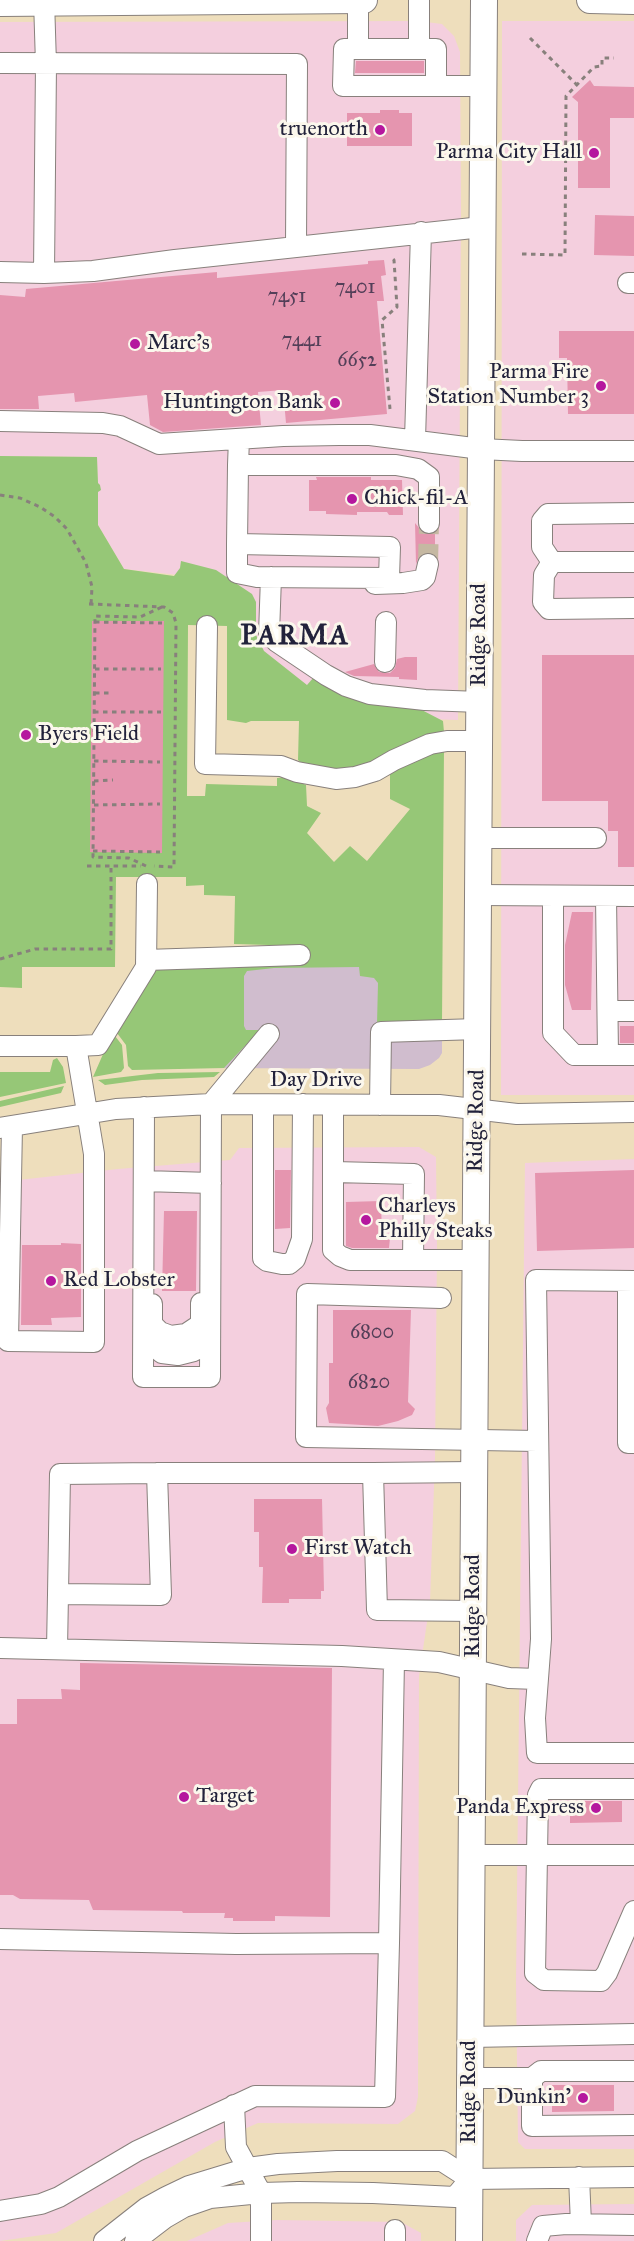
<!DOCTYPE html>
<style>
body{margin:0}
canvas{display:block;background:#eedebc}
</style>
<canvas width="634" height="2241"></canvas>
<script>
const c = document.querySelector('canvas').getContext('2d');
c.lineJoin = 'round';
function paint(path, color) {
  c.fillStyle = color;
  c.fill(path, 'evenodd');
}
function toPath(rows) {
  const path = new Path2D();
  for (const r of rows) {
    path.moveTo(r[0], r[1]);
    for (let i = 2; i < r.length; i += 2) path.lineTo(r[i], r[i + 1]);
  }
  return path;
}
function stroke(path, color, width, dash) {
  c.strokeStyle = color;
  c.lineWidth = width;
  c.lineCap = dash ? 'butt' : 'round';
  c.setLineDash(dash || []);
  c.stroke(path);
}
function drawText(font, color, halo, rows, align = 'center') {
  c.font = font + ' "IM FELL Great Primer",serif';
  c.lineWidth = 6;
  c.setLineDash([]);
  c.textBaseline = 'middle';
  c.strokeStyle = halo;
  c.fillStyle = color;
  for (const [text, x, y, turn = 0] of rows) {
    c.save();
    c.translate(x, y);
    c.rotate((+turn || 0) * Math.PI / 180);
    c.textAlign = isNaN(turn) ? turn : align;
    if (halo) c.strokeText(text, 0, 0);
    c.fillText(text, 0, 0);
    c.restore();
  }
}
paint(toPath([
 [418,21,442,24,454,36,460,52,461,209,458,720,334,716,279,689,197,577,124,569,98,525,97,457,0,456,0,22],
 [502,21,634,21,634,1095,501,1095],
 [419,1147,436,1157,437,1249,435,1458,430,1602,419,1676,418,2097,415,2111,398,2124,258,2123,215,2142,56,2233,0,2241,0,1182,118,1169,230,1160,239,1148],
 [634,1159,634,2149,525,2149,518,2142,516,1982,525,1163],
 [634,2204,634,2241,516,2241,516,2220,532,2205],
 [277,2220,401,2222,421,2233,421,2241,187,2241,228,2223]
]), '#f4cfde');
paint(toPath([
 [442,960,442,1053,439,1058,430,1065,419,1069,207,1068,202,966]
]), '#d0bdce');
paint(toPath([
 [0,456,97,457,98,483,100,485,101,490,98,492,98,525,124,569,174,576,180,568,181,561,216,570,252,594,256,602,256,635,264,651,307,685,314,677,418,708,443,721,444,732,358,767,338,770,305,766,298,760,299,721,251,721,246,723,227,720,227,626,188,625,187,796,205,796,206,784,277,786,277,778,286,777,306,785,307,806,321,813,307,833,334,862,350,846,367,861,410,809,390,799,390,773,444,747,442,1023,377,1024,378,983,374,978,360,976,359,967,274,968,247,971,244,976,244,1026,246,1030,260,1030,224,1068,132,1070,128,1066,126,1045,117,1033,153,971,171,967,306,960,304,946,234,944,235,896,204,895,204,885,186,886,186,877,116,877,115,967,22,967,22,988,0,987],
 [111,1036,115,1036,122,1045,124,1068,121,1072,93,1077],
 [57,1058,63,1067,66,1083,0,1097,0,1072,50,1072,53,1060],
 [220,1072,214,1077,142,1080,105,1085,98,1080,158,1073],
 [64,1086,61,1093,0,1107,0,1101]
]), '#96c777');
paint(toPath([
 [356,61,424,61,424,73,355,73],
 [590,80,594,86,634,87,634,118,610,118,610,188,578,188,578,102,572,97],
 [380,110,399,110,399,113,412,113,412,146,347,146,347,113,380,113],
 [595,215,634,216,634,256,594,255],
 [384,260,386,275,381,276,384,301,377,301,387,414,286,423,283,390,258,392,261,425,163,432,150,425,147,395,75,402,74,393,38,396,39,409,0,409,0,295,25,297,26,289,217,272,217,278,368,264,368,261],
 [559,331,634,331,634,414,568,414,567,358,559,358],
 [316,477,371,477,371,480,402,480,403,515,389,515,387,512,357,512,357,515,326,514,326,511,309,511,309,480,317,480],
 [415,523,424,534,435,533,435,554,424,553,419,556,416,564],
 [92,621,164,621,162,853,90,852],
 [542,655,634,655,634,867,618,867,618,831,608,831,608,801,542,801],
 [405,657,417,657,417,680,399,679,399,677,354,676,345,672,374,664,379,672,390,673,395,668,397,659],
 [572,912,593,912,591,1010,572,1010,565,985,565,945],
 [620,1026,634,1026,634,1043,620,1043],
 [275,1170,291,1170,290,1228,275,1229],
 [634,1170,634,1248,537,1251,535,1173],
 [381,1201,382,1238,390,1238,389,1248,352,1248,346,1246,346,1202],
 [164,1211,197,1211,196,1291,162,1291],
 [61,1243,81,1244,81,1317,51,1318,52,1325,21,1325,22,1245,61,1245],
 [333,1310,411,1310,408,1402,415,1409,412,1415,398,1421,378,1426,329,1423,326,1408,329,1403,329,1363,333,1363],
 [254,1499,322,1499,324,1591,321,1591,321,1599,289,1599,289,1603,262,1603,263,1567,259,1567,259,1532,254,1532],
 [80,1663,332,1668,330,1917,275,1916,275,1921,233,1921,233,1918,224,1918,225,1913,183,1913,182,1911,93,1910,89,1900,20,1899,13,1895,0,1895,0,1724,17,1724,17,1699,62,1699,61,1689,80,1690],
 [570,1801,622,1801,622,1822,570,1823],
 [552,2085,614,2085,614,2111,552,2112]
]), '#e595af');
stroke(toPath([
 [428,564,429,523]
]), '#c5b8a2', 20, [20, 10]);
const minor = toPath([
 [358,0,358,49,419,49,419,0],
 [358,49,344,49,343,86,436,86,436,49,419,49],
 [0,63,297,64,296,246],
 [436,86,483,86],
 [0,272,44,273,93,271,175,260,482,227],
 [44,273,46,64,44,0],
 [628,283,634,283],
 [0,421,103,423,120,426,159,444,283,436,339,435,370,435,481,449,522,451,634,451],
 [415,440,421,232],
 [238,465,396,465,418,469,429,477,429,523],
 [634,513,548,514,542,521,542,547,552,562,634,562],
 [237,544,390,547,389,578,257,577,237,573,237,544,238,465,239,439],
 [552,562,544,575,543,602,549,609,634,608],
 [271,577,269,634,277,642,326,675,346,686,370,694,425,700,480,702],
 [375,584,403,583,422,580,425,577,428,564],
 [207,626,205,764,281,766,297,772,336,779,355,777,375,771,394,760,430,744,447,741,480,741],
 [385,662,386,622],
 [479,838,596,838],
 [479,895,634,896],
 [553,896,553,1033,574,1055,634,1055],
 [606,896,608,1055],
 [146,960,300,955],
 [608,1011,634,1011],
 [0,1046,76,1046,94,1154,94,1342,8,1341,12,1126],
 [76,1046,98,1045,146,967,147,884],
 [263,1105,263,1258,267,1261,282,1264,289,1264,295,1259,302,1239,303,1104],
 [333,1105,333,1250,340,1256,350,1260,475,1260],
 [380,1105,381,1032,478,1029],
 [144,1107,143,1377,210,1377,211,1104,269,1034],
 [0,1128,116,1109,211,1104,439,1105,517,1114,634,1112],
 [334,1172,414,1174,413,1260],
 [144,1181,211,1183],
 [628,1281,628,1443,634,1443],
 [634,1281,536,1280,541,1639,535,1718,537,1753,634,1753],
 [441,1298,307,1294,306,1437,537,1441],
 [152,1304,152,1324,160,1332,171,1336,186,1334,201,1324,201,1303],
 [152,1324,153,1342,156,1348,162,1353,178,1355,194,1351,198,1345,201,1324],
 [157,1473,60,1474,58,1594,161,1595,157,1473,373,1473],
 [474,1611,377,1610,373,1473,474,1472],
 [0,1648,342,1656,439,1662,509,1678,537,1679],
 [57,1649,58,1594],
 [634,1789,541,1789,538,1795,535,1973,544,1980,601,1981,607,1973,634,1911],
 [472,1855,634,1855],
 [0,1939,236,1944,389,1943,385,2097,255,2096,137,2151,59,2197,41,2204,0,2211],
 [389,1943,394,1660],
 [470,2037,634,2034],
 [470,2078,532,2078,532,2126,634,2125],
 [532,2078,541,2071,634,2071],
 [234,2105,236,2147,261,2193,261,2241],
 [579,2177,581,2224],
 [470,2179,634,2177],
 [395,2230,395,2241],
 [104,2241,146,2208,166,2197,189,2186,248,2168,278,2164,337,2161,442,2161,470,2179],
 [135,2241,165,2218,184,2207,210,2198,261,2193,298,2192,373,2193,455,2197,470,2179],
 [537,2241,543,2226,566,2224,634,2225]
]);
const major = toPath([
 [590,0,634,1],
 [0,3,364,0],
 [469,2241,484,0]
]);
stroke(minor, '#88807c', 22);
stroke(major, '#88807c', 28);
stroke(toPath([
 [530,38,577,85],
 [522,254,565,255,566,96,594,67,602,66,602,58,614,58],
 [390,409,382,320,397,307,394,260,390,256],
 [0,495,20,498,40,507,55,517,67,529,86,563,92,587,91,605],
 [89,604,164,607,173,613,176,623,174,867,154,866],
 [95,622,162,623],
 [95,669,161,669],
 [95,693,113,693],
 [94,712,161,712],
 [94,761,160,762],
 [94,781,113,780],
 [94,805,160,804],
 [93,851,160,852],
 [87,866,111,866],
 [146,866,129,858,93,857,95,616,140,617,162,607],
 [0,959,35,949,111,949,111,866,141,866]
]), '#88807c', 3, [4.5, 4.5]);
stroke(minor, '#fff', 20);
stroke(major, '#fff', 26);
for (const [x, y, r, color] of [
 [380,130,6,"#b5179e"],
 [594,153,6,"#b5179e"],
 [135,344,6,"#b5179e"],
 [601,386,6,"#b5179e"],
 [335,403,6,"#b5179e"],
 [352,499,6,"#b5179e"],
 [26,735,6,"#b5179e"],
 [366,1220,6,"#b5179e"],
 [51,1281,6,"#b5179e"],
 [292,1549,6,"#b5179e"],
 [184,1797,6,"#b5179e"],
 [596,1808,6,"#b5179e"],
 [583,2098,6,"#b5179e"]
]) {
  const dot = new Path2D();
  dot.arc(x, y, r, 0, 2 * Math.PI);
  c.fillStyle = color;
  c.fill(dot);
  stroke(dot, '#fbf7ec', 2);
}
drawText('20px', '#533f58', null, [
 ["7401",355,288],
 ["7451",287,297],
 ["7441",302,341],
 ["6652",357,361],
 ["6800",372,1333],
 ["6820",369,1383]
]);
drawText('22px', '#22223b', '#fbf7ec', [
 ["truenorth",368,130,"right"],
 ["Parma City Hall",582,153,"right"],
 ["Marc's",147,344],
 ["Parma Fire",589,373,"right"],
 ["Station Number 3",589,398,"right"],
 ["Huntington Bank",323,403,"right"],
 ["Chick-fil-A",364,499],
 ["Byers Field",38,735],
 ["Charleys",378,1207],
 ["Philly Steaks",378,1232],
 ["Red Lobster",63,1281],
 ["First Watch",304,1549],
 ["Target",196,1797],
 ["Panda Express",584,1808,"right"],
 ["Dunkin'",571,2098,"right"]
], 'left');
drawText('22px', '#22223b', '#fbf7ec', [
 ["Ridge Road",480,635,-90],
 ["Day Drive",316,1081],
 ["Ridge Road",477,1121,-89],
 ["Ridge Road",474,1606,-90],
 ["Ridge Road",470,2092,-90]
]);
c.letterSpacing = '1.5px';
drawText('bold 28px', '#22223b', '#fbf7ec', [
 ["PARMA",295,637]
]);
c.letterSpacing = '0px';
</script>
